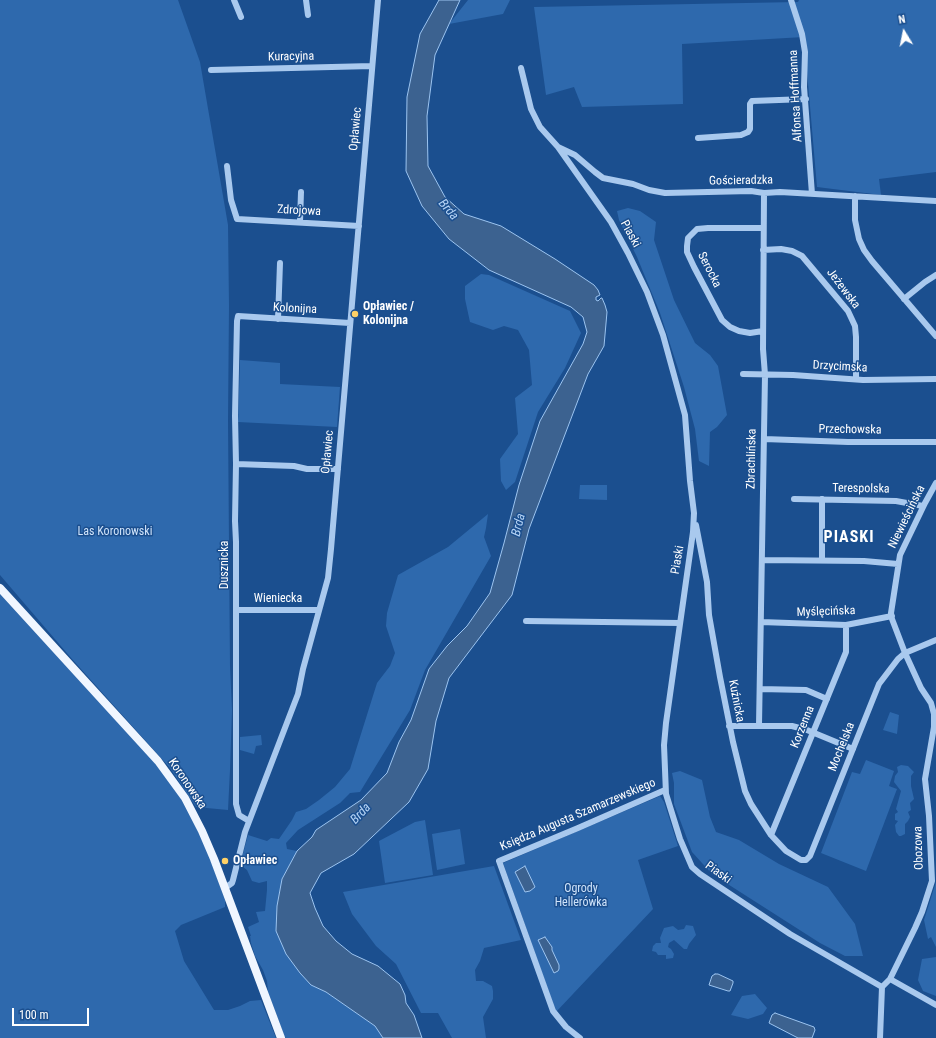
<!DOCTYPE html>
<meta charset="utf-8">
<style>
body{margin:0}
#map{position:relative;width:936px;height:1038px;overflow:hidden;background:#1b4f8f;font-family:"Roboto Condensed",sans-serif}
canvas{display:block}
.north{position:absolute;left:884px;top:12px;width:40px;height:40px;-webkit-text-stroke:3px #1b4f8f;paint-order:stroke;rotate:350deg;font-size:11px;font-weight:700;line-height:16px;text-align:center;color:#fff}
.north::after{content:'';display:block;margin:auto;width:14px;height:18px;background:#fff;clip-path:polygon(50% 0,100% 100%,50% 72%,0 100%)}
.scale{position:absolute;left:12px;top:1008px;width:77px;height:18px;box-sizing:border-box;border:2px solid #fff;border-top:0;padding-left:5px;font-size:12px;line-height:14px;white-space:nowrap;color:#fff;-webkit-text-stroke:3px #1b4f8f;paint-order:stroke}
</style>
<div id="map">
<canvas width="936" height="1038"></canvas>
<div class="north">N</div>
<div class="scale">100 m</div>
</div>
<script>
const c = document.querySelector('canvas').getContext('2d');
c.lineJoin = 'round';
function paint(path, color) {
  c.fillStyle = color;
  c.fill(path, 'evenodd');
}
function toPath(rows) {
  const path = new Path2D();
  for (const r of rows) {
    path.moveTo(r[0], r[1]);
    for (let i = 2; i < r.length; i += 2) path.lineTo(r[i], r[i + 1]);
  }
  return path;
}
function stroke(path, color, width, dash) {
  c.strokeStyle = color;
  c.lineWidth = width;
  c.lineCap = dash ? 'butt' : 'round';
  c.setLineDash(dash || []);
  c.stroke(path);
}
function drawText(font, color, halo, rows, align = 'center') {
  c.font = font + ' "Roboto Condensed",sans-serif';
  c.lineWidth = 3;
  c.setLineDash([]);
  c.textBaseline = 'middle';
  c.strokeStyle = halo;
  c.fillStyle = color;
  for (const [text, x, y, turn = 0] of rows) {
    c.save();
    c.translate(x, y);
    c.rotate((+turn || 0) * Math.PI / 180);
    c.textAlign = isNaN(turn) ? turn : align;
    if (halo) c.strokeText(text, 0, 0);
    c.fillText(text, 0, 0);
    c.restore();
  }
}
paint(toPath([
 [0,0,178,0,200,62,228,225,229,306,228,421,230,666,232,710,230,770,228,810,196,807,170,768,72,659,0,575],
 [468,0,510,0,503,14,449,24],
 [799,0,936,0,936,172,879,179,881,195,817,187,804,37,682,44,683,104,582,107,574,87,546,95,534,7,798,2],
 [628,208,640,211,656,222,654,240,674,300,695,343,710,355,718,366,727,415,717,427,710,432,709,466,699,461,695,429,684,387,660,313,637,257,619,220,617,211],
 [481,274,489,275,570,311,581,333,565,368,538,412,515,482,506,490,501,481,500,459,518,434,515,398,532,385,529,350,518,330,504,326,493,330,470,322,465,299,465,286],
 [240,360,280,363,280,384,340,387,337,427,238,422],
 [580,485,607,485,607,500,579,499],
 [488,514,486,528,484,537,491,556,425,670,410,710,360,792,350,793,340,803,298,830,286,843,287,849,297,851,282,879,311,985,326,992,375,1026,383,1038,285,1038,268,992,267,981,263,970,255,956,251,943,250,936,251,936,248,927,259,922,256,912,265,911,267,890,267,881,259,883,252,881,247,870,240,865,248,835,267,841,271,838,279,839,292,820,296,812,306,809,319,800,335,787,350,769,377,683,390,666,395,653,386,626,387,613,398,575,448,547],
 [0,594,155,763,180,797,199,833,211,861,225,900,225,907,181,925,175,931,184,961,214,1010,228,1010,240,1006,250,1001,261,1000,276,1038,0,1038],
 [890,712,899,715,897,734,883,730],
 [261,735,262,745,256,746,254,754,240,750,240,737],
 [866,760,894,771,889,786,897,789,866,871,821,853,852,772,860,774],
 [901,765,908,766,914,772,911,776,911,786,914,799,910,803,911,810,908,812,910,817,908,821,905,824,905,834,901,836,899,836,896,832,895,825,898,821,895,820,895,814,898,812,896,809,901,791,894,782,895,776,898,772,897,767],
 [680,771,702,780,710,817,716,832,739,840,779,864,828,887,855,924,863,956,845,956,820,943,712,874,692,852,674,804,674,783,672,773],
 [660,796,664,802,678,846,638,860,653,909,556,1012,503,863],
 [425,820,433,875,385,883,379,841,415,822],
 [460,829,465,864,437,870,432,834],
 [494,866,521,940,484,948,480,961,475,970,476,981,483,981,492,986,493,991,493,999,483,1017,486,1038,452,1038,438,1013,421,1013,396,964,376,946,352,914,343,892],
 [936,882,936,947,931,937,928,939,924,920],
 [686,925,693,926,696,935,689,944,687,949,684,949,674,940,669,943,668,947,671,949,674,954,673,958,666,959,666,955,658,955,656,952,652,951,653,946,656,943,661,943,660,938,664,928,673,926,678,930,684,929],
 [936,957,936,996,923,991,918,980,922,959],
 [755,994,767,1008,763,1014,748,1019,731,1015,742,996]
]), '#2e69ad');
const water = toPath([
 [439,0,460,0,435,55,427,116,428,166,445,197,464,214,501,226,555,259,594,285,598,290,600,295,596,297,596,300,598,301,601,298,602,298,605,305,607,312,604,346,588,374,529,529,512,595,449,678,436,721,428,769,409,802,354,854,321,873,310,893,315,908,323,926,336,941,352,954,378,966,400,984,405,995,406,1003,414,1015,422,1038,383,1038,375,1026,326,992,311,985,300,973,286,954,276,931,277,906,282,879,297,851,312,837,316,830,361,800,387,773,399,742,411,720,429,669,447,646,467,626,490,593,504,543,519,485,540,421,583,344,587,332,583,317,571,307,489,270,449,239,422,206,406,171,407,97,420,34,439,0],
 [525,866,535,887,530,891,525,892,515,872,525,866],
 [545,937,552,947,552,950,559,965,559,969,558,971,554,973,538,940,545,937],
 [715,974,718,974,733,981,733,983,730,991,728,991,709,985,712,976,715,974],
 [775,1013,814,1027,815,1030,812,1038,798,1038,769,1023,772,1015,775,1013]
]);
paint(water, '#3c6290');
stroke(water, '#9cc4f0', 1);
stroke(toPath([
 [234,0,241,17],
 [306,0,308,15],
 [791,0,802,34,805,52,804,87,812,194],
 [521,68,531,109,540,127,558,147,611,222,628,253,647,292,663,335,685,415,690,481,694,513,693,532,666,723,664,745,666,794,680,839,692,867,700,874,790,934,882,987],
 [211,70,372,66],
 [698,138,741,135,748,132,750,129,750,104,752,101,806,99],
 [558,147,575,155,595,172,603,178,633,184,649,190,665,193,751,191,764,193,780,192,936,201],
 [227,166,231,200,237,219,359,226],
 [855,196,855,220,859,239,864,250,872,261,936,336],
 [300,222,301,192],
 [763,250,781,249,792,251,802,256,848,311,855,326,856,337,856,379],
 [904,299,925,282,936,275],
 [278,319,280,263],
 [763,331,750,333,739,331,730,327,722,320,694,267,687,252,687,246,688,238,697,229,708,228,763,228],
 [743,374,793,375,863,380,936,379],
 [764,439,848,442,936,442],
 [236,464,235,521,236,542,236,804,239,815,249,821],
 [338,469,307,469,294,466,236,464,235,416,237,321,238,316,350,323],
 [794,499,896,501,923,506],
 [822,499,822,560],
 [696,525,707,582,709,615,720,677,733,742,745,791,751,804,771,835,786,851,801,860,806,860,810,856,879,684,898,659,905,653,936,640],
 [762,560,864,561,898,564],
 [236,610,319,610],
 [526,621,680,623],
 [761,622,846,625,892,616],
 [760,689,806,690,827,699],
 [759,725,765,375,763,349,764,193],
 [729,726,792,726,807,730,853,749],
 [771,835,846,652,846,625],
 [225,888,232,883,233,880,245,832,298,694,303,669,328,578,331,549,378,0],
 [890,979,936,1005],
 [580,1038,566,1027,553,1011,499,861,578,828,665,790],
 [880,1038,882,987,890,979,915,928,922,912,932,881,929,816,925,779,934,727,934,714,931,703,921,688,905,653,892,619,891,613,900,555,925,503,936,483]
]), '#a9c9ee', 6);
stroke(toPath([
 [0,588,158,761,185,798,202,831,214,859,281,1038]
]), '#f0f6ff', 8);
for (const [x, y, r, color] of [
 [355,314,4,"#ffd166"],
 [225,861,4,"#ffd166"]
]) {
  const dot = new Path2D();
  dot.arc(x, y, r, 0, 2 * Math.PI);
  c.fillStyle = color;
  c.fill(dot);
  stroke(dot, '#1b4f8f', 1.5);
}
drawText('12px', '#fff', '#1b4f8f', [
 ["Kuracyjna",291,57,-1],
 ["Alfonsa Hoffmanna",796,96,-93],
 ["Opławiec",356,129,-85],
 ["Gościeradzka",741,181,-1],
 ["Zdrojowa",299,211,3],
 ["Piaski",630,234,61],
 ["Serocka",709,270,63],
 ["Jeżewska",843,289,53],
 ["Kolonijna",295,309,3],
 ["Drzycimska",840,367,3],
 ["Przechowska",850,430,1],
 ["Opławiec",328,452,-85],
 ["Zbrachlińska",752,459,-89],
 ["Terespolska",861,489,1],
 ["Niewieścińska",907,517,-64],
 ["Piaski",678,560,-80],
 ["Dusznicka",225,565,-90],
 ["Wieniecka",278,599],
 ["Myślęcińska",826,612,-2],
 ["Kuźnicka",736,701,79],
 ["Korzenna",803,727,-68],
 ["Mochelska",842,747,-68],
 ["Koronowska",187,784,56],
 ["Księdza Augusta Szamarzewskiego",578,815,-23],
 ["Obozowa",919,848,-92],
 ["Piaski",718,873,36]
]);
drawText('bold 12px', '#fff', '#1b4f8f', [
 ["Opławiec /",363,307],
 ["Kolonijna",363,321],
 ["Opławiec",233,861]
], 'left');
drawText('12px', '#cfe3fa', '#1b4f8f', [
 ["Las Koronowski",115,532],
 ["Ogrody",581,889],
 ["Hellerówka",581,903]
]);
drawText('italic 13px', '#b5d3f5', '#1b4f8f', [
 ["Brda",448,210,49],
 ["Brda",519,525,-76],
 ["Brda",361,814,-46]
]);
c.letterSpacing = '1px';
drawText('bold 16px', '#fff', '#1b4f8f', [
 ["PIASKI",849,538]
]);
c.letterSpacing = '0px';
</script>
